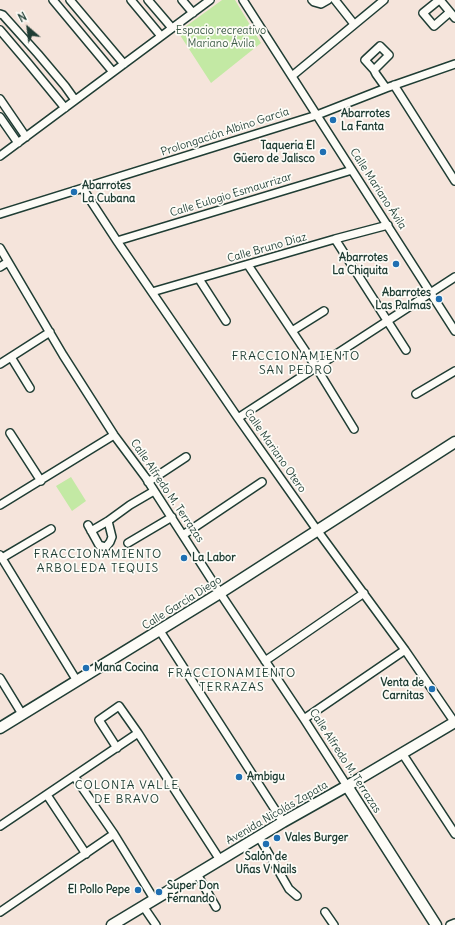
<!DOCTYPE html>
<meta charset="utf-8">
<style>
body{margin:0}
#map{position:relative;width:455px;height:925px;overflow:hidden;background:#f5e4db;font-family:Delius,sans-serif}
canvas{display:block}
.north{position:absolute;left:8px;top:8px;width:40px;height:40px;-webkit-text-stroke:3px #fdfcf7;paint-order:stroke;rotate:332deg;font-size:11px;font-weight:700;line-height:16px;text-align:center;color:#1f3d34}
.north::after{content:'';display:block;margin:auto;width:14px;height:18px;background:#1f3d34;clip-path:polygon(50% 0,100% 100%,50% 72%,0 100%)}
</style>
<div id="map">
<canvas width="455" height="925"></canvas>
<div class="north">N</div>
</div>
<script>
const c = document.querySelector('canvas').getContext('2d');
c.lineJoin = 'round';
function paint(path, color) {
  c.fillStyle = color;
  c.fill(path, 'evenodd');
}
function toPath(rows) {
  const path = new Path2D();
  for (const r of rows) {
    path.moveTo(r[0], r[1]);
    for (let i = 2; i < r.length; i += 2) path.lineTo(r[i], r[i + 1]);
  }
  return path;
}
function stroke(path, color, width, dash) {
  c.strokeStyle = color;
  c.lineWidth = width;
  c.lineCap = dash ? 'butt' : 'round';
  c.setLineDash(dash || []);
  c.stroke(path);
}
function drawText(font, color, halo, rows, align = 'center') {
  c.font = font + ' Delius,sans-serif';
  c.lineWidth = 3.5;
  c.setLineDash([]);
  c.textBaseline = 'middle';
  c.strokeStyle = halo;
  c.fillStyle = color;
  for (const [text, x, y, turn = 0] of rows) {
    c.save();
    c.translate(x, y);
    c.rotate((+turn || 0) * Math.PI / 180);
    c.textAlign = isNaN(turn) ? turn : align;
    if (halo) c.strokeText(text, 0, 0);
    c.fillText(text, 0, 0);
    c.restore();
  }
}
paint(toPath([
 [222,0,235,0,261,43,211,83,178,32],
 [71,477,86,501,72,511,56,486]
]), '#c3e9a4');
const street = toPath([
 [53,0,113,72],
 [70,0,124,64],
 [131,0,161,36],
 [148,0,172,28],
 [182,0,193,13],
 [243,0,455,331],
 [312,0,314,2,321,4,328,0],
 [335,0,354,24],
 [439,0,423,13,434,26,450,12],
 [440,0,455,18],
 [0,14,3,15,38,54,65,86,75,100],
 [0,30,28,63,65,108],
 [374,70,389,55,380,46,365,60,374,70,376,74,386,88],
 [292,76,384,0],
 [394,85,455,181],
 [0,99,26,137],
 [0,117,18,143],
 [0,156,210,0],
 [83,189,117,241,238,418,317,530,405,650,455,723],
 [0,214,317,115,386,88,455,64],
 [335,239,406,350],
 [117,241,352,170],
 [0,248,63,355,114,435,146,478,220,593,304,719,347,786],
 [248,265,316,367,354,429],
 [0,267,8,262],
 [199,279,226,321],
 [152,292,335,239,388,225],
 [292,331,324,311],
 [11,357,30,388],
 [0,364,50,332],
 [416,394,455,371],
 [238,418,455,277],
 [10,433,41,481],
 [148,482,186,457],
 [0,505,114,435],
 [88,525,99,545,106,547,110,542,112,537,108,521],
 [91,531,108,521,130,505,154,491],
 [183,535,262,482],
 [128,543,172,517],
 [0,555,77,681],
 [2,558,51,529],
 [160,631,283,822],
 [265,661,364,593],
 [0,678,22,714],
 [304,719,405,650],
 [117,748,99,720,119,706,138,733,220,860],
 [402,753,455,834],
 [74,776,114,834,154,899],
 [47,795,86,854],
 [0,826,138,733],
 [259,837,289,889,297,896],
 [197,874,216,907],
 [143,906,156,925],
 [0,912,114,834],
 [325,912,334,925],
 [450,925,455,923]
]);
const secondary = toPath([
 [0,728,220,593,455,442],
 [347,786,436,925],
 [112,925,283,822,347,786,455,722]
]);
stroke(street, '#1f3d34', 10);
stroke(secondary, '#1f3d34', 13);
stroke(street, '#fdfcf7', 7);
stroke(secondary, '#fdfcf7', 10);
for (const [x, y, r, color] of [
 [333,120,4,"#1f6fb2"],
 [323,152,4,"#1f6fb2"],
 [74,192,4,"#1f6fb2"],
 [396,264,4,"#1f6fb2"],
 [439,299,4,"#1f6fb2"],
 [184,558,4,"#1f6fb2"],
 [86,668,4,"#1f6fb2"],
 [432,689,4,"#1f6fb2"],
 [239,777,4,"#1f6fb2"],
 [277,838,4,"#1f6fb2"],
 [266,844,4,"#1f6fb2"],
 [138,890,4,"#1f6fb2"],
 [159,892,4,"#1f6fb2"]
]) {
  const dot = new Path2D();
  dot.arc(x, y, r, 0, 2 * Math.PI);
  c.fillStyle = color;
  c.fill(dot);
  stroke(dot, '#fdfcf7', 1.5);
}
drawText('11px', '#405f4a', '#fdfcf7', [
 ["Espacio recreativo",221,31],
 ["Mariano Ávila",221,44]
]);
drawText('bold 11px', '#1f3d34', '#fdfcf7', [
 ["Abarrotes",341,114],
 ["La Fanta",341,127],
 ["Taqueria El",315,146,"right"],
 ["Güero de Jalisco",315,159,"right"],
 ["Abarrotes",82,186],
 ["La Cubana",82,199],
 ["Abarrotes",388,258,"right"],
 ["La Chiquita",388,271,"right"],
 ["Abarrotes",431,293,"right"],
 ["Las Palmas",431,306,"right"],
 ["La Labor",192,558],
 ["Mana Cocina",94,668],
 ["Venta de",424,683,"right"],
 ["Carnitas",424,696,"right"],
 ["Ambigu",247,777],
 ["Vales Burger",285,838],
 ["Salón de",266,857,"center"],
 ["Uñas V Nails",266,870,"center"],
 ["Super Don",167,886],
 ["Fernando",167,899],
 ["El Pollo Pepe",130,890,"right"]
], 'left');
drawText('11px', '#1f3d34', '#fdfcf7', [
 ["Prolongación Albino García",225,132,-18],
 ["Calle Mariano Ávila",378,189,57],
 ["Calle Eulogio Esmaurrizar",231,195,-17],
 ["Calle Bruno Díaz",267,248,-16],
 ["Calle Mariano Otero",275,451,55],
 ["Calle Alfredo M. Terrazas",167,491,56],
 ["Calle García Diego",182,603,-32],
 ["Calle Alfredo M. Terrazas",345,761,57],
 ["Avenida Nicolás Zapata",277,813,-30]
]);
c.letterSpacing = '1px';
drawText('12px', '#1f3d34', '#fdfcf7', [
 ["FRACCIONAMIENTO",296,357],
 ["SAN PEDRO",296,371],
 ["FRACCIONAMIENTO",98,555],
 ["ARBOLEDA TEQUIS",98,569],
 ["FRACCIONAMIENTO",232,674],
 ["TERRAZAS",232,688],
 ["COLONIA VALLE",127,786],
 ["DE BRAVO",127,800]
]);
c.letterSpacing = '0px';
</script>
